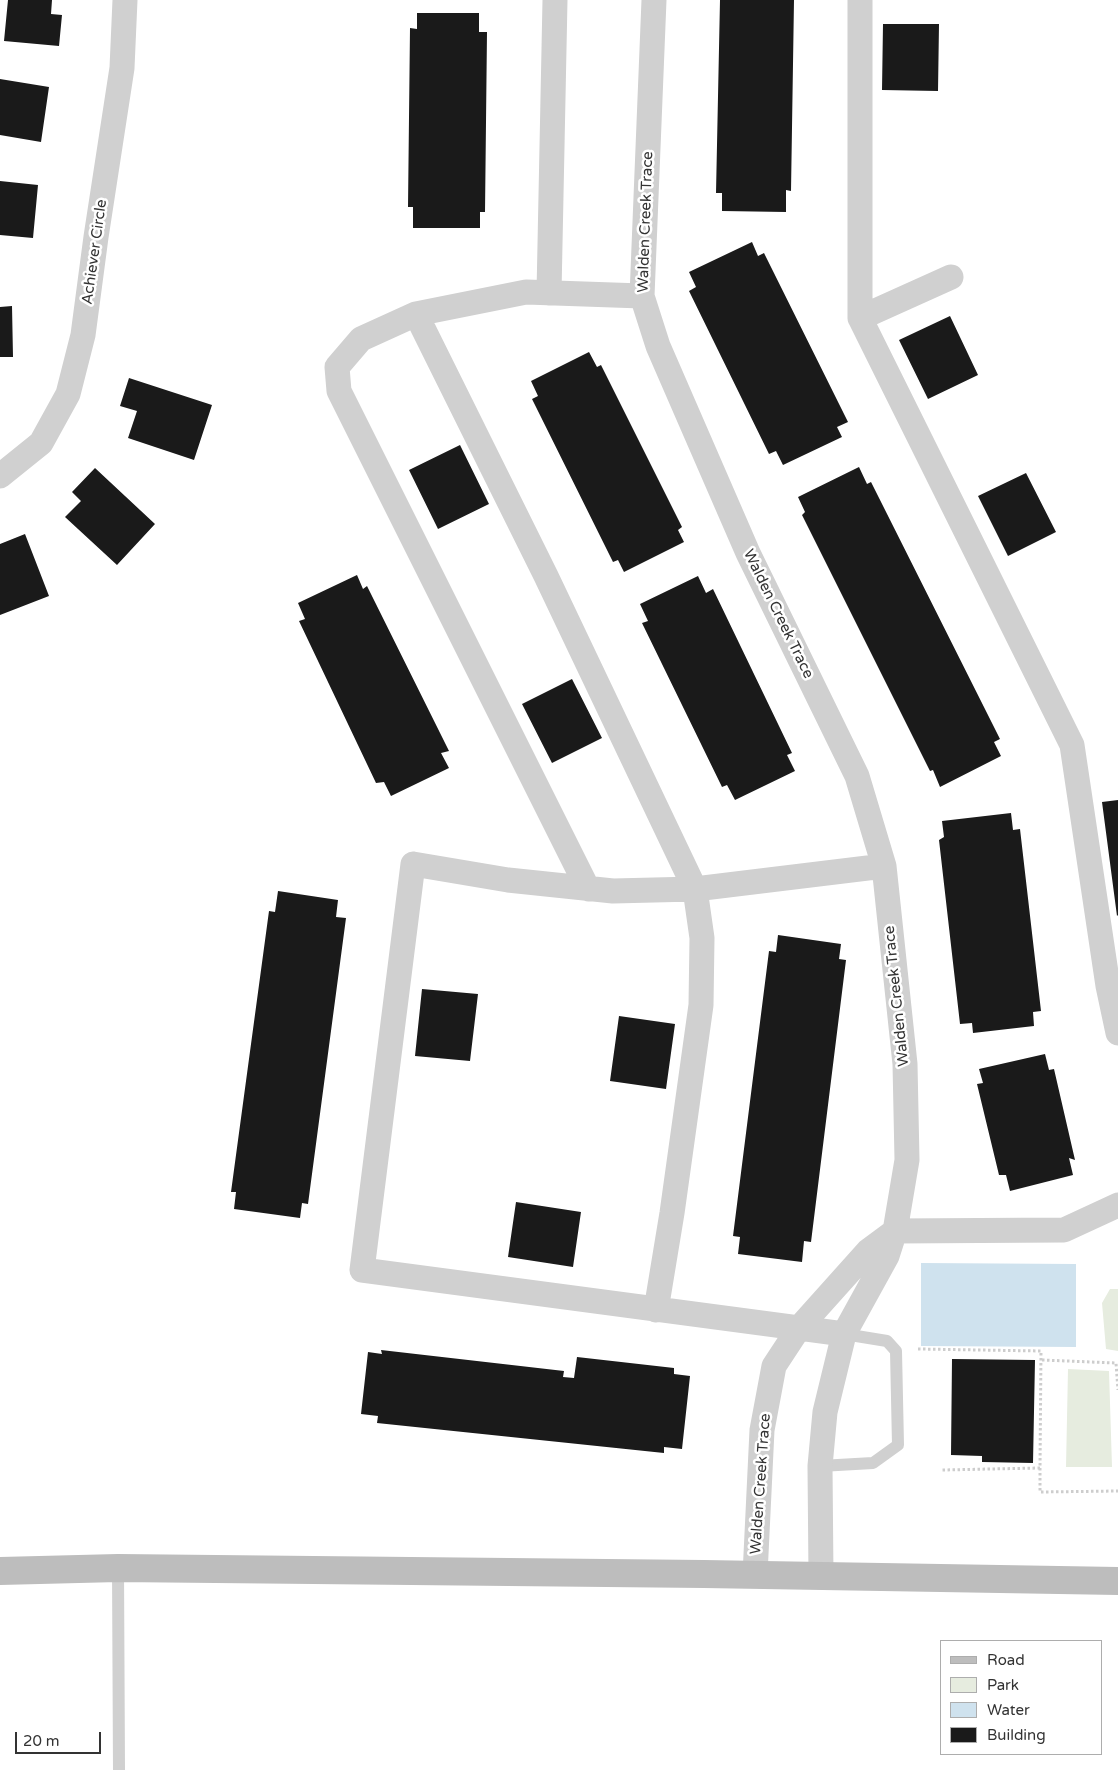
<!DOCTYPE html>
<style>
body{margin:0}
#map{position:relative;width:1118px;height:1770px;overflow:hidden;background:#fff;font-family:"Varela Round",sans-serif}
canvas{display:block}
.legend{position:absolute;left:940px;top:1640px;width:162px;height:115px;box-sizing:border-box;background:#fff;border:1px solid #adadad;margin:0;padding:6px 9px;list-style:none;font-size:15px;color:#333}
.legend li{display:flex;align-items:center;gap:10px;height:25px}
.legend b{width:25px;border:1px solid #adadad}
.scale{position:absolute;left:15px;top:1732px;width:86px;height:22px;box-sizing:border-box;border:2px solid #333;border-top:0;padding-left:6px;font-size:15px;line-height:18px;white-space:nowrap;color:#333;-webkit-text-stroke:4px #fff;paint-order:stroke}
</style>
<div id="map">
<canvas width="1118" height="1770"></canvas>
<ul class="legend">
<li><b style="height:6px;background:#bdbdbd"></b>Road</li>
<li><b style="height:14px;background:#e6ecdf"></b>Park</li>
<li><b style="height:14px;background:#cfe2ee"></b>Water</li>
<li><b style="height:14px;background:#1a1a1a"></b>Building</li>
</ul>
<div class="scale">20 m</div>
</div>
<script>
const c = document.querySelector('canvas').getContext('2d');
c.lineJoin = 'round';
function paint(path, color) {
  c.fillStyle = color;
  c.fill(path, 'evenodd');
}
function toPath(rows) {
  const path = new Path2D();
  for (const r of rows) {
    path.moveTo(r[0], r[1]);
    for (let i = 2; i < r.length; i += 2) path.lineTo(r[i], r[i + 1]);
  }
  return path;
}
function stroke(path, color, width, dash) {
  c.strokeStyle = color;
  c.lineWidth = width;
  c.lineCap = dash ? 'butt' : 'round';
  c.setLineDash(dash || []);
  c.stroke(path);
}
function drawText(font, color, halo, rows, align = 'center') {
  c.font = font + ' "Varela Round",sans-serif';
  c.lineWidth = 5;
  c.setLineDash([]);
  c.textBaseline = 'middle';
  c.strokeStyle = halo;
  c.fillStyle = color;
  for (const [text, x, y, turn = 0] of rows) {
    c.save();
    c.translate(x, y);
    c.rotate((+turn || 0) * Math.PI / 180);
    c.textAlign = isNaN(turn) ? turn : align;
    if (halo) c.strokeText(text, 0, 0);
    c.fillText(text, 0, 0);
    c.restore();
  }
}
paint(toPath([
 [1110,1289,1118,1289,1118,1351,1106,1349,1102,1303],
 [1068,1369,1109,1371,1112,1467,1066,1467]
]), '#e6ecdf');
paint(toPath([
 [921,1263,1076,1264,1076,1347,921,1346]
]), '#cfe2ee');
paint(toPath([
 [8,0,52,0,51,14,62,15,59,46,4,41],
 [720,0,794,0,791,191,786,190,786,212,722,211,722,193,716,193],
 [417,13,479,13,479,32,487,32,485,212,480,212,480,228,413,228,413,207,408,207,410,28,417,29],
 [883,24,939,24,938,91,882,90],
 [0,79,49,87,41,142,0,135],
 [0,181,38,185,33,238,0,235],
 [752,242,758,256,764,253,848,422,837,427,842,437,783,465,776,451,769,454,689,291,696,287,689,272],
 [12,306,13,357,0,357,0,307],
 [950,316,978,375,928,399,899,340],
 [589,352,597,367,601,365,682,527,678,530,684,542,624,572,618,560,613,562,532,399,538,396,531,381],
 [129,378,212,405,194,460,128,438,137,411,120,406],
 [460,445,489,504,438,529,409,470],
 [859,467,867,484,871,482,1000,739,994,742,1001,756,940,787,933,770,930,771,802,515,805,512,798,497],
 [95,468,155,524,117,565,65,517,81,501,72,492],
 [1026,473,1056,532,1008,556,978,496],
 [25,534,49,596,0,615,0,544],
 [357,575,363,589,367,586,449,751,441,753,449,768,391,796,384,782,376,783,299,621,305,619,298,603],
 [698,576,706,593,713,589,792,753,787,755,795,771,735,800,727,785,722,787,642,623,648,621,640,604],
 [572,679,602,738,552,763,522,704],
 [1118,800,1118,915,1117,916,1102,802],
 [1011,813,1013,830,1020,829,1041,1011,1033,1012,1034,1026,973,1033,972,1023,960,1024,939,840,944,837,942,821],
 [278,891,338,900,336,917,346,918,308,1204,302,1203,300,1218,234,1209,236,1192,231,1192,269,911,275,912],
 [778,935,841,944,839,959,846,960,811,1242,804,1241,802,1262,738,1254,740,1237,733,1236,769,951,776,952],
 [422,989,478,994,470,1061,415,1056],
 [619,1016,675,1024,666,1089,610,1081],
 [1045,1054,1049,1070,1054,1069,1075,1160,1069,1158,1073,1175,1010,1191,1006,1175,999,1175,977,1084,983,1083,979,1069],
 [516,1202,581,1212,573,1267,508,1257],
 [381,1350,564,1371,563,1377,574,1378,577,1357,674,1368,674,1374,690,1376,682,1449,664,1447,664,1453,377,1423,378,1416,361,1414,368,1352,382,1354],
 [952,1359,1035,1360,1033,1463,982,1462,982,1456,951,1455]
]), '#1a1a1a');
stroke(toPath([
 [918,1349,1041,1351,1040,1468,942,1470],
 [1042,1360,1116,1363,1118,1390],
 [1040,1468,1040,1492,1118,1491]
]), '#cdcdcd', 3, [2.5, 2.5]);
stroke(toPath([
 [820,1466,873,1463,898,1445,896,1351,887,1341,844,1334],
 [118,1568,119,1770]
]), '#d0d0d0', 12);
stroke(toPath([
 [654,0,642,296,658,346,748,553,857,776,884,866,905,1064,907,1160,895,1231,887,1256,844,1334,825,1412,820,1466,821,1576],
 [860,0,860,318,1072,745,1108,986,1118,1033],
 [549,293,555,0],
 [416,314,546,576,695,889,702,938,701,1005,672,1213,656,1310],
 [860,318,951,277],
 [0,476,41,443,68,394,83,335,96,237,122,68,125,0],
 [588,889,339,391,337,367,361,339,416,314,526,292,642,296],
 [895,1231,1064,1230,1118,1205],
 [844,1334,362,1270,413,864,508,880,613,891,695,889,884,866],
 [755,1575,762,1430,774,1366,799,1328,868,1251,895,1231]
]), '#d0d0d0', 25);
stroke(toPath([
 [0,1571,118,1568,704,1574,1118,1581]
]), '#bdbdbd', 28);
drawText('15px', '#333', '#fff', [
 ["Walden Creek Trace",646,222,-88],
 ["Achiever Circle",95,252,-82],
 ["Walden Creek Trace",778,614,64],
 ["Walden Creek Trace",897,996,-96],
 ["Walden Creek Trace",761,1484,-86]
]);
</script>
